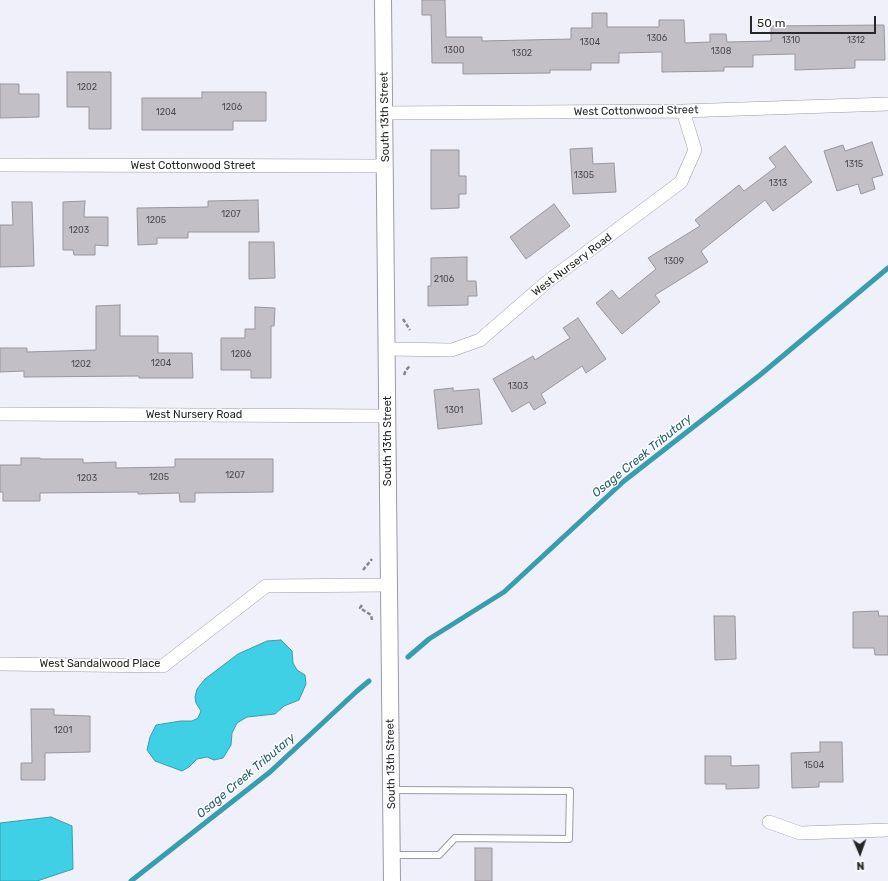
<!DOCTYPE html>
<style>
body{margin:0}
#map{position:relative;width:888px;height:881px;overflow:hidden;background:#eff0f9;font-family:Rubik,sans-serif}
canvas{display:block}
.north{position:absolute;left:840px;top:833px;width:40px;height:40px;-webkit-text-stroke:3px #fff;paint-order:stroke;rotate:178deg;font-size:11px;font-weight:700;line-height:16px;text-align:center;color:#26272a}
.north::after{content:'';display:block;margin:auto;width:14px;height:18px;background:#26272a;clip-path:polygon(50% 0,100% 100%,50% 72%,0 100%)}
.scale{position:absolute;left:750px;top:16px;width:126px;height:18px;box-sizing:border-box;border:2px solid #26272a;border-top:0;padding-left:5px;font-size:12px;line-height:14px;white-space:nowrap;color:#26272a;-webkit-text-stroke:3px #fff;paint-order:stroke}
</style>
<div id="map">
<canvas width="888" height="881"></canvas>
<div class="north">N</div>
<div class="scale">50 m</div>
</div>
<script>
const c = document.querySelector('canvas').getContext('2d');
c.lineJoin = 'round';
function paint(path, color) {
  c.fillStyle = color;
  c.fill(path, 'evenodd');
}
function toPath(rows) {
  const path = new Path2D();
  for (const r of rows) {
    path.moveTo(r[0], r[1]);
    for (let i = 2; i < r.length; i += 2) path.lineTo(r[i], r[i + 1]);
  }
  return path;
}
function stroke(path, color, width, dash) {
  c.strokeStyle = color;
  c.lineWidth = width;
  c.lineCap = dash ? 'butt' : 'round';
  c.setLineDash(dash || []);
  c.stroke(path);
}
function drawText(font, color, halo, rows, align = 'center') {
  c.font = font + ' Rubik,sans-serif';
  c.lineWidth = 3;
  c.setLineDash([]);
  c.textBaseline = 'middle';
  c.strokeStyle = halo;
  c.fillStyle = color;
  for (const [text, x, y, turn = 0] of rows) {
    c.save();
    c.translate(x, y);
    c.rotate((+turn || 0) * Math.PI / 180);
    c.textAlign = isNaN(turn) ? turn : align;
    if (halo) c.strokeText(text, 0, 0);
    c.fillText(text, 0, 0);
    c.restore();
  }
}
const water = toPath([
 [281,640,292,651,293,663,297,670,305,675,306,684,299,700,284,706,275,714,247,717,237,723,232,733,231,745,223,758,214,760,207,757,197,759,189,767,182,771,155,761,147,750,150,737,156,725,181,721,192,721,198,718,201,711,196,703,195,697,197,689,205,679,238,654,267,641,281,640],
 [51,817,72,826,73,869,37,881,0,881,0,823,51,817]
]);
paint(water, '#40d0e5');
stroke(water, '#389dad', 1);
stroke(toPath([
 [408,657,429,639,504,592,624,481,760,375,888,268],
 [131,881,270,772,357,691,369,681]
]), '#389dad', 5);
const building = toPath([
 [422,0,445,0,446,37,482,37,482,41,571,39,571,28,592,28,592,13,607,13,607,27,659,27,659,20,684,20,685,43,710,42,710,34,726,34,727,42,771,41,771,26,884,25,885,60,855,60,855,68,795,70,795,54,753,55,753,67,724,67,724,71,662,72,662,52,619,53,619,63,591,63,591,70,550,70,550,73,463,74,463,63,432,63,431,15,422,15,422,0],
 [67,72,111,72,111,129,89,129,89,107,67,107,67,72],
 [0,84,19,84,19,94,39,94,39,117,0,118,0,84],
 [202,92,266,92,266,121,233,121,233,130,142,130,142,98,202,98,202,92],
 [872,142,883,175,872,178,875,189,861,194,858,184,837,191,824,151,843,145,845,151,872,142],
 [785,146,812,182,773,211,765,200,701,251,708,262,655,295,660,302,622,334,596,303,612,290,619,299,656,269,648,258,700,226,695,220,739,185,744,191,776,167,769,158,785,146],
 [592,148,593,164,614,163,616,192,573,194,570,149,592,148],
 [431,150,459,150,459,176,466,176,466,194,459,194,459,208,431,209,431,150],
 [258,200,259,232,188,232,188,238,157,238,157,244,138,245,137,208,208,207,208,201,258,200],
 [85,201,84,217,108,217,108,246,95,245,95,255,74,255,73,250,63,250,63,202,85,201],
 [12,202,32,202,34,266,0,267,0,225,13,225,12,202],
 [554,204,570,226,526,259,510,237,554,204],
 [249,242,274,242,275,278,249,279,249,242],
 [467,257,467,281,476,281,477,296,468,296,468,305,428,306,428,286,431,286,431,258,467,257],
 [120,305,120,336,158,336,158,353,192,353,193,378,139,378,139,376,24,377,24,371,0,372,0,348,27,348,27,352,96,350,96,306,120,305],
 [255,307,275,308,274,326,271,326,271,378,251,378,251,370,221,370,221,338,245,338,245,329,255,329,255,307],
 [578,318,606,359,586,373,582,366,541,394,546,403,534,410,529,402,512,412,493,379,533,356,535,360,570,338,563,328,578,318],
 [453,388,453,391,479,389,482,424,438,429,434,390,453,388],
 [21,458,40,458,40,459,83,459,83,463,116,462,116,468,175,467,175,459,273,459,273,492,195,493,195,502,180,502,179,493,138,494,138,492,40,493,40,501,3,501,3,492,0,492,0,465,21,465,21,458],
 [878,611,879,616,888,616,888,655,875,655,874,648,853,648,853,612,878,611],
 [714,616,735,616,736,659,715,660,714,616],
 [31,709,54,709,54,715,90,716,90,752,45,753,45,780,21,780,21,763,32,763,31,709],
 [820,742,842,742,843,782,819,782,819,787,792,788,791,753,820,752,820,742],
 [705,756,731,756,731,766,759,765,759,788,726,789,726,784,705,784,705,756],
 [475,848,492,848,492,881,475,881,475,848]
]);
paint(building, '#c3bfc7');
stroke(building, '#9a959d', 1);
const service = toPath([
 [392,790,570,791,569,839,455,838,439,855,392,855]
]);
const minor = toPath([
 [385,113,683,111,888,104],
 [0,165,385,166],
 [387,349,452,350,480,340,547,282,681,182,695,150,683,111],
 [0,414,388,416],
 [0,664,163,666,266,586,389,585],
 [769,822,800,833,888,830]
]);
const tertiary = toPath([
 [383,0,392,881]
]);
stroke(service, '#9b9ba4', 8);
stroke(minor, '#9b9ba4', 14);
stroke(tertiary, '#9b9ba4', 18);
stroke(toPath([
 [403,319,410,330],
 [404,375,406,370,410,366],
 [363,570,372,559],
 [362,605,360,608,371,615,372,620]
]), '#87888e', 2.5, [4, 2]);
stroke(service, '#fff', 6);
stroke(minor, '#fff', 13);
stroke(tertiary, '#fff', 16);
drawText('9px', '#4d4d51', null, [
 ["1306",657,38],
 ["1310",791,40],
 ["1312",856,40],
 ["1304",590,42],
 ["1300",454,50],
 ["1308",721,51],
 ["1302",522,53],
 ["1202",87,87],
 ["1206",232,107],
 ["1204",166,112],
 ["1315",854,164],
 ["1305",584,175],
 ["1313",778,183],
 ["1207",231,214],
 ["1205",156,220],
 ["1203",79,230],
 ["1309",674,261],
 ["2106",444,279],
 ["1206",241,354],
 ["1204",161,363],
 ["1202",81,364],
 ["1303",518,386],
 ["1301",454,410],
 ["1207",235,475],
 ["1205",159,477],
 ["1203",87,478],
 ["1201",63,730],
 ["1504",814,765]
]);
drawText('11px', '#26272a', '#fff', [
 ["West Cottonwood Street",636,111,-1],
 ["South 13th Street",385,117,-91],
 ["West Cottonwood Street",193,166],
 ["West Nursery Road",572,265,-37],
 ["West Nursery Road",194,415],
 ["South 13th Street",388,441,-90],
 ["West Sandalwood Place",100,664],
 ["South 13th Street",391,764,-91]
]);
drawText('italic 12px', '#28616a', '#fff', [
 ["Osage Creek Tributary",642,456,-39],
 ["Osage Creek Tributary",246,776,-40]
]);
</script>
